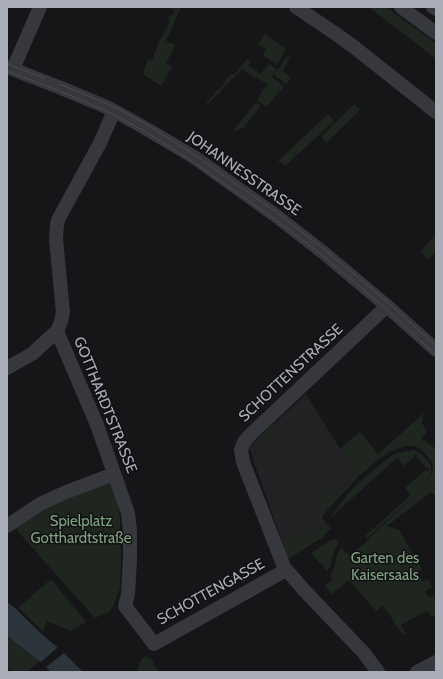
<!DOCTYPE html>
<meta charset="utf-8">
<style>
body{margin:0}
#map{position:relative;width:443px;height:679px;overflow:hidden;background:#161618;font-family:Cabin,sans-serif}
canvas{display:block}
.frame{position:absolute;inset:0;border:8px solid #a8adb8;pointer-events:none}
</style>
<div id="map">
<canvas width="443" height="679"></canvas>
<div class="frame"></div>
</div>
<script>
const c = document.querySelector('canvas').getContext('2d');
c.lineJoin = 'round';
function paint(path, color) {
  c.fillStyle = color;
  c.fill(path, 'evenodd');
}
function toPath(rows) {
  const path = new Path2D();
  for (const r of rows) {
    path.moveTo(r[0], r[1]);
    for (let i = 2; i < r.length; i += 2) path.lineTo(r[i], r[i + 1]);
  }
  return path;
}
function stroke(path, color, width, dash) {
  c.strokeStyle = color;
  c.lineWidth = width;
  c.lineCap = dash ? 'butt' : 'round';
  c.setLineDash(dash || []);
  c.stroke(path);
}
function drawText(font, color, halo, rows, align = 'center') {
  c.font = font + ' Cabin,sans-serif';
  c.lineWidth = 3;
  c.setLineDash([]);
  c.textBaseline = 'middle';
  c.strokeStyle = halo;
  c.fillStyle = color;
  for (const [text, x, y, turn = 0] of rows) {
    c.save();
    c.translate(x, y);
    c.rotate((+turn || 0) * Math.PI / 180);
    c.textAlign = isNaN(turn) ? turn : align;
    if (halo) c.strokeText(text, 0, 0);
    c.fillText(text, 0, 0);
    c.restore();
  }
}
paint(toPath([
 [306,394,355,473,323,515,322,518,331,529,286,552,253,460,249,447]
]), '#222225');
paint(toPath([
 [172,7,181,7,166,41,175,45,166,64,172,67,161,86,143,74,148,59,152,60,160,39,161,39,170,21,168,20,170,15,173,16,175,11,171,9],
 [369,7,386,7,434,42,436,43,436,59],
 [265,34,286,49,277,65,263,55,266,49,258,44],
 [287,56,290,57,283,71,291,78,286,84,274,75],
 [247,59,251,61,248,65,260,74,269,64,277,69,272,77,284,87,266,107,257,100,267,84,256,77,255,78,242,69,208,104,206,103,215,93,216,91,218,90,225,83,224,82,231,74,234,75],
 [256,102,261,106,243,128,233,131],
 [354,104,360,110,326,143,321,137],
 [328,114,334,121,285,166,278,161],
 [436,234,436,251,429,259,420,252],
 [424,413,422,423,427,432,421,438,436,449,436,487,435,489,436,490,436,495,431,492,387,526,399,530,422,569,417,572,423,582,428,579,432,587,425,591,429,598,433,596,436,600,436,615,431,617,427,611,401,625,405,633,402,634,383,605,376,611,349,580,332,594,325,586,333,579,330,575,333,570,338,552,342,548,349,555,366,543,366,541,411,499,367,538,365,536,411,495,405,488,425,470,429,471,429,468,426,468,417,457,417,454,415,454,414,457,404,466,397,458,329,519,348,494,357,484,382,463,391,456,397,453,412,450,415,450,419,452,428,461,431,466,431,472,429,476,411,498,430,476,432,472,433,468,431,461,422,450,417,447,412,446,406,446,391,451,380,458,359,476,323,515,322,518,331,529,328,530,328,532,324,535,325,536,288,559,282,542,323,527,316,507,317,505,330,487,337,496,355,473,340,449,360,432,378,454],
 [272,425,277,432,269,439,249,447],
 [111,483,118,505,120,518,121,560,120,588,113,607,109,612,95,618,20,534,15,526,34,512,88,488],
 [331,540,336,540,339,544,335,549,330,567,327,571,311,553],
 [51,579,86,622,70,631,47,621,43,631,18,608],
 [7,636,40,661,27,672,15,672,7,668],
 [145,656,150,658,152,660,158,672,138,672,139,665,141,660]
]), '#1e261f');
paint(toPath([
 [7,602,16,609,37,630,64,653,83,672,51,672,41,662,7,636]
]), '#2c353c');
paint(toPath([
 [58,647,64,653,46,667,41,662]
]), '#161618');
stroke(toPath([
 [296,7,336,34,354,47,436,112],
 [401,7,436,33],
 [433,7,436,9],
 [7,67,61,88,109,108,145,128,194,157,275,215,324,253,387,306,436,350],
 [13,69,40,7],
 [114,111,100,143,59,218,57,224,56,239,63,312,61,322,57,331,97,425,128,513,130,530,130,560,128,594,125,606,154,644,286,570],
 [7,368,32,354,57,331],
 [7,526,40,504,66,492,114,474],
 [378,672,364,653,303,589,284,567,243,462,241,450,244,442,250,435,387,306],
 [417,672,436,662]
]), '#37383d', 14);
stroke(toPath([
 [7,64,44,78],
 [7,71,60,91,113,114,144,131,192,161,273,218,322,255,385,308,436,355],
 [59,84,110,105,146,124,195,155,276,212,325,250,390,304,436,346]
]), '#4a4c52', 1);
drawText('15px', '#a8adb8', '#111113', [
 ["JOHANNESSTRASSE",244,174,35],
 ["SCHOTTENSTRASSE",291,373,-43],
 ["GOTTHARDTSTRASSE",105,405,68],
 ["SCHOTTENGASSE",211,592,-29]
]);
drawText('15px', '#7fa381', '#111113', [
 ["Spielplatz",81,522],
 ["Gotthardtstraße",81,539],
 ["Garten des",385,559],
 ["Kaisersaals",385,576]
]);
</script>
